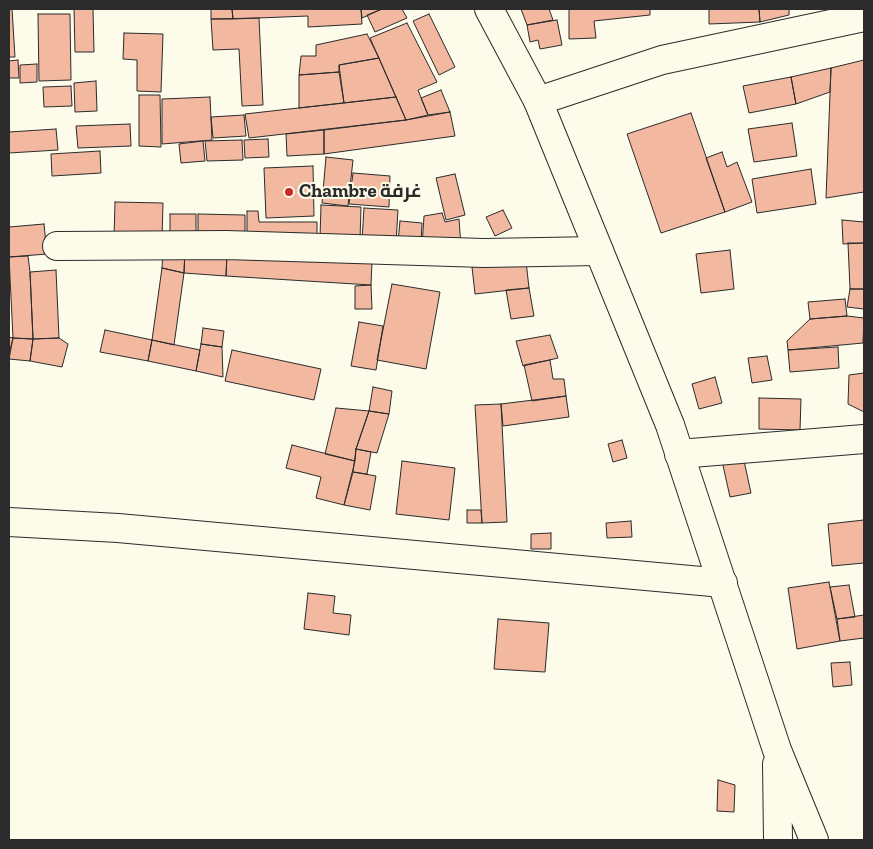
<!DOCTYPE html>
<meta charset="utf-8">
<style>
body{margin:0}
#map{position:relative;width:873px;height:849px;overflow:hidden;background:#fdfbea;font-family:"Zilla Slab",serif}
canvas{display:block}
.frame{position:absolute;inset:0;border:10px solid #2b2b2b;pointer-events:none}
</style>
<div id="map">
<canvas width="873" height="849"></canvas>
<div class="frame"></div>
</div>
<script>
const c = document.querySelector('canvas').getContext('2d');
c.lineJoin = 'round';
function paint(path, color) {
  c.fillStyle = color;
  c.fill(path, 'evenodd');
}
function toPath(rows) {
  const path = new Path2D();
  for (const r of rows) {
    path.moveTo(r[0], r[1]);
    for (let i = 2; i < r.length; i += 2) path.lineTo(r[i], r[i + 1]);
  }
  return path;
}
function stroke(path, color, width, dash) {
  c.strokeStyle = color;
  c.lineWidth = width;
  c.lineCap = dash ? 'butt' : 'round';
  c.setLineDash(dash || []);
  c.stroke(path);
}
function drawText(font, color, halo, rows, align = 'center') {
  c.font = font + ' "Zilla Slab",Cairo,serif';
  c.lineWidth = 4;
  c.setLineDash([]);
  c.textBaseline = 'middle';
  c.strokeStyle = halo;
  c.fillStyle = color;
  for (const [text, x, y, turn = 0] of rows) {
    c.save();
    c.translate(x, y);
    c.rotate((+turn || 0) * Math.PI / 180);
    c.textAlign = isNaN(turn) ? turn : align;
    if (halo) c.strokeText(text, 0, 0);
    c.fillText(text, 0, 0);
    c.restore();
  }
}
const building = toPath([
 [9,9,12,9,15,57,9,57,9,9],
 [74,9,93,9,94,52,75,52,74,9],
 [211,9,232,9,233,19,211,19,211,9],
 [232,9,361,9,362,24,308,27,308,16,233,19,232,9],
 [361,9,382,9,362,18,361,9],
 [382,9,402,9,407,18,375,32,367,15,382,9],
 [521,9,549,9,553,20,527,25,521,9],
 [569,9,650,9,650,15,594,21,596,38,569,39,569,9],
 [709,9,759,9,760,22,709,24,709,9],
 [759,9,789,9,789,15,760,22,759,9],
 [38,14,70,14,71,80,39,81,38,14],
 [429,14,455,67,439,75,413,21,429,14],
 [259,18,263,105,242,106,239,49,213,50,211,19,259,18],
 [557,20,562,45,540,49,538,40,530,42,527,25,557,20],
 [407,23,437,82,418,90,428,115,406,120,370,38,407,23],
 [124,33,163,34,161,92,137,91,137,60,123,59,124,33],
 [367,34,379,58,339,65,339,72,299,75,301,56,316,56,316,45,367,34],
 [379,58,396,97,344,103,339,65,379,58],
 [18,60,19,78,9,78,9,61,18,60],
 [864,60,864,192,826,198,831,68,864,60],
 [37,64,37,82,20,83,20,65,37,64],
 [831,68,830,92,796,104,791,77,831,68],
 [339,72,344,103,299,108,299,75,339,72],
 [791,77,796,104,749,113,743,86,791,77],
 [96,81,97,111,75,112,74,83,96,81],
 [71,86,72,106,44,107,43,87,71,86],
 [441,90,450,112,428,115,421,98,441,90],
 [139,95,160,95,161,147,139,146,139,95],
 [210,97,212,140,162,144,162,99,210,97],
 [396,97,406,120,249,138,245,114,396,97],
 [450,112,455,136,324,154,324,130,406,120,450,112],
 [691,113,725,212,661,233,627,134,691,113],
 [244,115,246,136,213,138,211,117,244,115],
 [792,123,797,156,754,162,748,129,792,123],
 [130,124,131,146,78,148,76,126,130,124],
 [56,129,58,150,9,153,9,132,56,129],
 [324,130,324,154,287,156,286,134,324,130],
 [268,139,269,157,245,158,244,140,268,139],
 [242,140,243,160,207,161,205,141,242,140],
 [203,141,205,161,181,163,179,144,203,141],
 [100,151,101,173,52,176,51,154,100,151],
 [722,152,727,167,737,162,752,202,725,212,706,158,722,152],
 [326,157,353,160,348,206,322,203,326,157],
 [313,166,314,216,266,218,264,168,313,166],
 [811,169,816,204,757,213,752,179,811,169],
 [353,173,390,176,389,207,349,204,353,173],
 [455,174,465,215,446,220,436,178,455,174],
 [115,202,163,203,162,239,114,238,115,202],
 [321,205,361,207,360,240,320,238,321,205],
 [364,208,398,210,396,243,362,240,364,208],
 [503,210,512,228,495,236,486,217,503,210],
 [247,211,258,211,259,222,317,222,317,239,247,240,247,211],
 [442,213,445,222,459,219,461,247,422,246,424,216,442,213],
 [170,214,196,214,196,237,170,238,170,214],
 [198,214,245,215,245,239,198,238,198,214],
 [842,220,864,222,864,243,843,244,842,220],
 [400,221,422,223,421,244,398,242,400,221],
 [44,224,47,254,9,257,9,227,44,224],
 [848,243,864,243,864,289,850,289,848,243],
 [163,250,185,250,184,273,162,268,163,250],
 [185,250,227,253,226,276,184,273,185,250],
 [730,250,734,289,701,293,696,254,730,250],
 [227,253,372,261,371,285,226,276,227,253],
 [28,256,30,272,33,339,13,338,9,257,28,256],
 [526,261,529,288,475,294,472,267,526,261],
 [162,268,184,273,174,345,152,340,162,268],
 [56,270,59,338,33,339,30,272,56,270],
 [392,284,440,292,426,369,377,360,392,284],
 [371,285,372,309,355,309,355,286,371,285],
 [529,288,534,316,511,319,506,290,529,288],
 [850,289,864,289,864,309,847,307,850,289],
 [845,299,847,316,810,319,808,302,845,299],
 [847,316,864,318,863,343,788,350,787,341,810,319,847,316],
 [359,322,383,326,376,370,351,366,359,322],
 [203,328,224,331,222,347,201,344,203,328],
 [105,330,152,340,148,361,100,352,105,330],
 [550,335,558,358,523,366,516,341,550,335],
 [9,337,13,338,9,354,9,337],
 [13,338,33,339,30,361,9,359,13,338],
 [59,338,68,344,62,367,30,361,33,339,59,338],
 [152,340,200,350,196,371,148,361,152,340],
 [201,344,222,347,223,377,196,371,201,344],
 [838,347,839,368,790,372,788,350,838,347],
 [232,350,321,369,314,400,225,381,232,350],
 [767,356,772,380,752,383,748,358,767,356],
 [550,360,553,379,564,379,566,396,532,401,524,365,550,360],
 [864,373,864,412,848,404,849,375,864,373],
 [715,377,722,403,699,409,692,384,715,377],
 [373,387,392,391,389,414,369,411,373,387],
 [566,396,569,417,503,426,501,404,566,396],
 [759,398,801,399,800,430,759,429,759,398],
 [501,404,507,522,482,523,475,405,501,404],
 [336,408,369,411,356,449,355,461,325,454,336,408],
 [369,411,389,414,377,453,356,449,369,411],
 [622,440,627,458,613,462,608,444,622,440],
 [292,445,355,461,344,505,316,498,321,477,286,468,292,445],
 [356,449,371,452,367,474,353,472,356,449],
 [743,456,751,493,730,497,722,461,743,456],
 [402,461,455,468,449,520,396,514,402,461],
 [353,472,376,476,370,510,344,505,353,472],
 [467,510,481,510,482,523,467,523,467,510],
 [864,520,864,563,832,566,828,524,864,520],
 [631,521,632,537,607,538,606,523,631,521],
 [551,533,551,549,531,549,531,534,551,533],
 [829,582,840,641,797,649,788,588,829,582],
 [849,585,855,617,837,619,830,587,849,585],
 [308,593,335,596,333,613,351,615,349,635,304,629,308,593],
 [864,615,864,638,840,641,837,619,864,615],
 [498,619,549,623,545,672,494,669,498,619],
 [850,662,852,685,833,687,831,663,850,662],
 [718,780,735,785,734,812,717,811,718,780]
]);
paint(building, '#f2b8a0');
stroke(building, '#2b2b2b', 1);
const minor = toPath([
 [538,101,662,60,864,17],
 [57,246,226,245,484,253,599,251],
 [679,454,864,439],
 [9,522,118,528,723,583]
]);
const secondary = toPath([
 [489,9,538,101,670,425,777,750,814,840],
 [777,764,778,840]
]);
stroke(minor, '#2b2b2b', 30);
stroke(secondary, '#2b2b2b', 30);
stroke(minor, '#fdfbea', 28);
stroke(secondary, '#fdfbea', 28);
for (const [x, y, r, color] of [
 [289,192,5,"#c62828"]
]) {
  const dot = new Path2D();
  dot.arc(x, y, r, 0, 2 * Math.PI);
  c.fillStyle = color;
  c.fill(dot);
  stroke(dot, '#fdfbea', 2);
}
drawText('bold 19px', '#2b2b2b', '#fdfbea', [
 ["Chambre غرفة",299,192]
], 'left');
</script>
